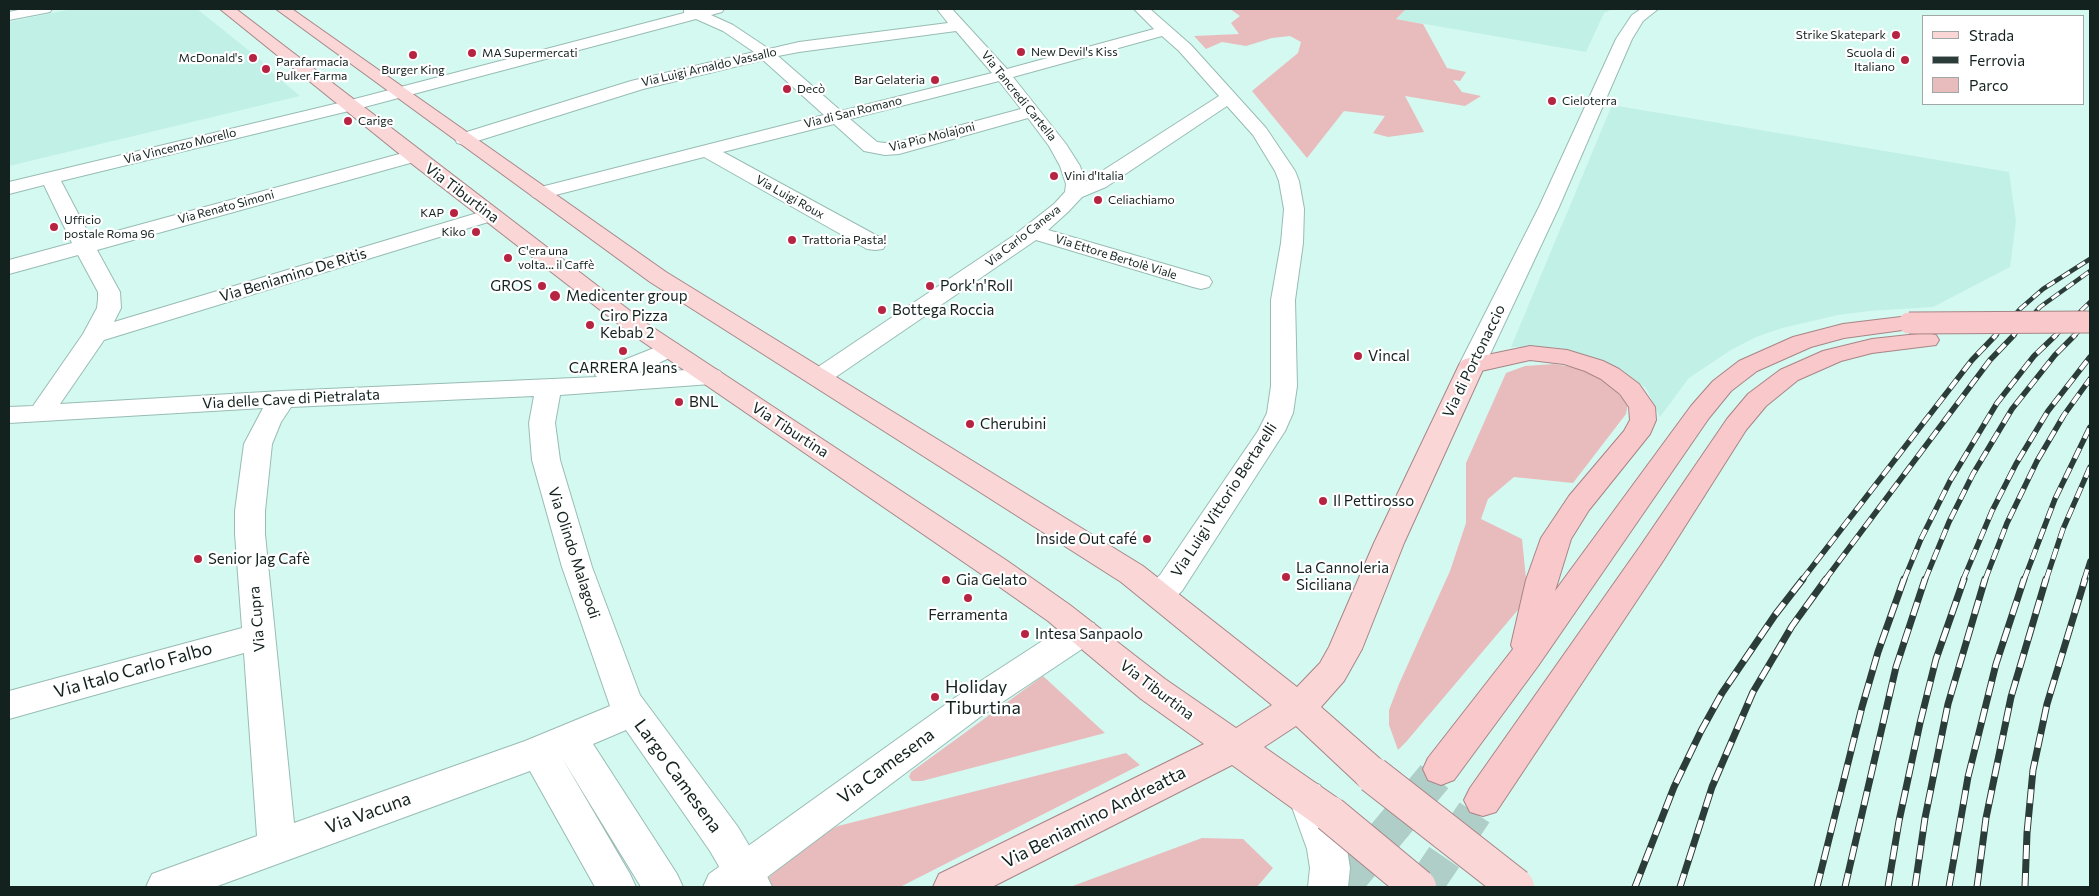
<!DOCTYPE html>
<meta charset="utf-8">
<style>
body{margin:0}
#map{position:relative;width:2099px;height:896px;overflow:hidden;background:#d4f9f1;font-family:Commissioner,sans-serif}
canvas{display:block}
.frame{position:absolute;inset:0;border:10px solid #14221f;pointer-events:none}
.legend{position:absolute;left:1922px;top:15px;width:162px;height:90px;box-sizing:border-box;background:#fff;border:1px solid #a1a7a5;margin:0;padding:6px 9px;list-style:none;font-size:15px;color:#14221f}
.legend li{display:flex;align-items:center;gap:10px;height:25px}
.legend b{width:25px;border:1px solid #a1a7a5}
</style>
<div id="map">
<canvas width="2099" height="896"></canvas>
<div class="frame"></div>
<ul class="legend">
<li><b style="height:6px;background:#fad6d7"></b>Strada</li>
<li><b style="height:6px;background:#2c3d39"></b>Ferrovia</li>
<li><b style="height:14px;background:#e8bcbd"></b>Parco</li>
</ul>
</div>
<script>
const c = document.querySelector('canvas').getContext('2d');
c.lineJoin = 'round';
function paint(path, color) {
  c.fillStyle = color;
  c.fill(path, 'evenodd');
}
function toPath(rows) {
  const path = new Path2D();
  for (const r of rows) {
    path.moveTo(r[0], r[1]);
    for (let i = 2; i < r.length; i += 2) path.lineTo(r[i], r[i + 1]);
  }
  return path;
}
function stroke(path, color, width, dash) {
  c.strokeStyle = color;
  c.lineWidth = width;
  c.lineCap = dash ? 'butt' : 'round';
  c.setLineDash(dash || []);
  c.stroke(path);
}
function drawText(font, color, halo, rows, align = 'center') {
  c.font = font + ' Commissioner,sans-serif';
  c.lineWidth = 4.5;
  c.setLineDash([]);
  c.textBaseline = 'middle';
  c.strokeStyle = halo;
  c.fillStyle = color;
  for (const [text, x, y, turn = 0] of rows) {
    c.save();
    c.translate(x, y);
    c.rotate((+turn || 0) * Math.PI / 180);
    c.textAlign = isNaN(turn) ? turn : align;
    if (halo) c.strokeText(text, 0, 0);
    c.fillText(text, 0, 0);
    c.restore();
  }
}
paint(toPath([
 [72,9,197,9,262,61,263,65,300,96,9,166,9,22],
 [1406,9,1613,9,1604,13,1586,52,1396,19],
 [1612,105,2009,172,2016,221,2010,267,1933,307,1869,311,1838,315,1782,328,1756,337,1731,350,1689,378,1660,417,1646,388,1621,369,1603,360,1569,350,1552,347,1511,347]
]), '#c1f0e6');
paint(toPath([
 [1230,9,1406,9,1396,19,1423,24,1447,68,1466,72,1460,81,1453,80,1462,92,1481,96,1465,106,1405,96,1424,132,1388,137,1373,133,1385,116,1344,111,1307,158,1252,91,1298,53,1301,42,1290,36,1272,38,1246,46,1222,42,1206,49,1194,36,1239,34,1231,23,1240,16],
 [1554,364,1579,368,1597,376,1613,388,1628,404,1626,414,1573,483,1514,477,1488,499,1481,519,1522,539,1528,598,1406,742,1398,750,1389,725,1389,710,1399,684,1450,571,1466,523,1466,463,1506,373,1525,366],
 [1043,676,1105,733,922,781,912,781,909,777,911,772],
 [1126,753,1140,765,900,887,772,887,767,879,810,841,838,826],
 [1202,838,1243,839,1273,868,1257,887,1070,887]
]), '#e8bcbd');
stroke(toPath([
 [1342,887,1441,769],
 [1424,887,1483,800]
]), '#aecec7', 36, [36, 18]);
const minor = toPath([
 [684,9,724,9,722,12,711,15,733,25,769,49,799,42,948,23,937,9,952,9,1007,69,1154,29,1134,9,1150,9,1191,45,1266,128,1295,171,1299,181,1304,209,1303,243,1295,300,1297,386,1293,413,1285,431,1182,591,1170,602,1159,606,1148,602,1143,594,1148,586,1160,575,1258,431,1267,413,1271,386,1271,300,1281,243,1284,209,1279,181,1275,171,1253,135,1227,106,1106,187,1082,197,1068,212,1048,230,1209,277,1212,282,1209,287,1201,289,1193,287,1036,240,827,383,818,386,809,383,805,378,809,373,1013,236,1054,204,1065,192,1066,184,1060,166,1049,146,1028,118,899,154,885,155,864,151,834,124,723,152,883,239,886,244,883,249,875,250,867,249,704,157,540,199,533,197,530,193,533,189,824,115,763,60,643,89,471,143,464,145,457,143,455,139,457,135,631,81,754,52,723,31,696,19,357,109,61,181,91,238,414,150,421,152,424,156,421,160,97,250,120,292,121,308,114,322,484,211,491,209,498,211,501,215,498,219,104,340,60,404,282,391,597,377,595,375,599,370,669,342,678,344,681,349,678,354,635,374,711,368,720,371,724,376,720,381,711,384,560,395,555,423,560,460,592,567,640,695,738,827,766,874,772,887,731,887,710,851,626,730,593,744,677,874,683,887,641,887,562,758,630,874,636,887,595,887,530,771,215,887,146,887,152,874,257,836,244,653,9,719,9,691,242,628,235,534,235,511,244,444,263,408,9,423,9,407,33,406,83,334,97,308,98,299,98,292,78,255,9,274,9,260,72,243,44,185,9,194,9,182,347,101,684,13,684,9],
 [956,31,992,73,841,111,778,56,799,52,956,31],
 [1162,36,1179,51,1219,96,1085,182,1080,166,1066,144,1013,77,1162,36],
 [999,81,1021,109,898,142,885,143,877,142,850,119,999,81],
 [534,396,529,423,532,460,562,567,610,706,525,741,294,823,265,534,265,511,272,444,281,422,291,407,534,396]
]);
const tertiary = toPath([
 [23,9,52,9,50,12,9,20,9,12,23,9],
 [1082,620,1094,623,1098,632,1094,641,980,717,754,887,703,887,709,874,956,697,1070,623,1082,620],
 [1307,780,1320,785,1338,825,1347,849,1350,868,1348,887,1308,887,1310,868,1307,849,1288,796,1294,785,1307,780]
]);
const secondary = toPath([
 [1641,9,1658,9,1643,21,1632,39,1559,207,1485,365,1481,370,1472,373,1463,370,1459,365,1539,207,1616,39,1632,15,1641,9]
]);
const primary = toPath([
 [220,9,236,9,646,323,1006,560,1070,605,1165,679,1236,728,1272,705,1121,582,650,282,276,9,292,9,666,272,1143,566,1297,687,1320,663,1329,647,1374,543,1459,365,1463,360,1472,357,1481,360,1485,365,1404,543,1362,649,1344,681,1321,707,1386,764,1392,775,1386,786,1373,791,1360,786,1296,726,1264,747,1343,802,1349,814,1343,826,1330,831,1317,826,1232,765,992,887,933,887,939,874,1204,744,1141,699,1048,621,984,576,630,333,407,160,220,9]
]);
const trunk = toPath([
 [1909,316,1917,318,1921,323,1917,328,1844,338,1811,347,1757,371,1731,391,1709,418,1538,666,1454,780,1441,785,1428,780,1423,769,1428,758,1513,649,1511,645,1526,580,1541,538,1569,496,1624,431,1630,420,1629,407,1620,394,1601,379,1585,371,1564,364,1530,360,1472,373,1463,370,1459,365,1463,360,1530,346,1567,350,1603,361,1619,369,1639,384,1655,407,1656,420,1650,434,1589,510,1571,539,1555,591,1691,406,1713,381,1739,361,1793,337,1843,324,1909,316],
 [1927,333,1936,335,1939,340,1936,345,1872,353,1841,361,1798,380,1766,406,1746,430,1663,561,1496,812,1483,816,1470,812,1464,800,1470,788,1641,545,1727,419,1748,394,1780,370,1823,351,1872,339,1927,333]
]);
stroke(minor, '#98bcb4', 2);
stroke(tertiary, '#98bcb4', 2);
stroke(secondary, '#98bcb4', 2);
stroke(primary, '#a88586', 2);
stroke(trunk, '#a88586', 2);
paint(minor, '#fff');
paint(tertiary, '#fff');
paint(secondary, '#fff');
paint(primary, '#fad6d7');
paint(trunk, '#f8c8ca');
const railFar2 = toPath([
 [1995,336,2020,309,2043,289,2090,259],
 [2013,336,2040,307,2090,271],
 [2055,336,2090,302],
 [2074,336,2090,320]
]);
const railFar1 = toPath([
 [1802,580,1972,360,1996,335],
 [1825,580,1990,360,2014,335],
 [1904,580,1921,539,1950,481,1997,403,2034,356,2056,335],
 [1925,580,1949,522,1973,474,2012,409,2055,355,2075,335],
 [1963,580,1992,511,2016,464,2048,411,2090,357],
 [1985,580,2007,523,2037,461,2064,415,2090,379],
 [2024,580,2055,499,2090,427],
 [2046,580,2063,529,2090,467],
 [2084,580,2090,561]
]);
const rail = toPath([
 [1635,887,1674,787,1701,731,1722,693,1775,615,1803,579],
 [1680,887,1712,787,1753,692,1792,626,1826,579],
 [1817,887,1862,707,1878,652,1904,579],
 [1845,887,1896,667,1925,579],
 [1888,887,1899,821,1920,723,1936,659,1964,579],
 [1915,887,1925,818,1948,704,1985,579],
 [1949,887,1968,777,1996,664,2024,579],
 [1977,887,1986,818,2011,697,2046,579],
 [2025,887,2027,833,2033,770,2047,704,2085,579]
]);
stroke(railFar2, '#2c3d39', 4.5);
stroke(railFar1, '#2c3d39', 5.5);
stroke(rail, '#2c3d39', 7);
stroke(railFar2, '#fff', 3, [9]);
stroke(railFar1, '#fff', 4, [11]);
stroke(rail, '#fff', 5, [14]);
const primaryBridge = toPath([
 [1373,775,1516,887],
 [1330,814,1418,887]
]);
const trunkBridge = toPath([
 [1909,323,2090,322]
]);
stroke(primaryBridge, '#a88586', 38, []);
stroke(trunkBridge, '#a88586', 23, []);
stroke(primaryBridge, '#fad6d7', 36);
stroke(trunkBridge, '#f8c8ca', 21);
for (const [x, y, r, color] of [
 [1896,35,5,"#b62442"],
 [1021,52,5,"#b62442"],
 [472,53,5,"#b62442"],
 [413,55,5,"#b62442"],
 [253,58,5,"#b62442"],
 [1905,60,5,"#b62442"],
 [266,69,5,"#b62442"],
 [935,80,5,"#b62442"],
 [787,89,5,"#b62442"],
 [1552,101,5,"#b62442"],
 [348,121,5,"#b62442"],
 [1054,176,5,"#b62442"],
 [1098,200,5,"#b62442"],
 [454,213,5,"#b62442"],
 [54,227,5,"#b62442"],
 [476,232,5,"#b62442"],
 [792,240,5,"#b62442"],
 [508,258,5,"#b62442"],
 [542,286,5,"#b62442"],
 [930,286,5,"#b62442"],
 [555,296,6,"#b62442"],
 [882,310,5,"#b62442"],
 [590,325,5,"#b62442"],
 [623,351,5,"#b62442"],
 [1358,356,5,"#b62442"],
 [679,402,5,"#b62442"],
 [970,424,5,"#b62442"],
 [1323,501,5,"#b62442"],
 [1147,539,5,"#b62442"],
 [198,559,5,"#b62442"],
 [1286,577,5,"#b62442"],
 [946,580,5,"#b62442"],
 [968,598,5,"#b62442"],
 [1025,634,5,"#b62442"],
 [935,697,5,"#b62442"]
]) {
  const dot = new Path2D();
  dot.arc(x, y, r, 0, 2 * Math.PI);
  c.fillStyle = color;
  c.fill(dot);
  stroke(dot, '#fff', 2);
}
drawText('12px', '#14221f', '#fff', [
 ["Strike Skatepark",1886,35,"right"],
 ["New Devil's Kiss",1031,52],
 ["MA Supermercati",482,53],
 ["Scuola di",1895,53,"right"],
 ["Italiano",1895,67,"right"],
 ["McDonald's",243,58,"right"],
 ["Parafarmacia",276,62],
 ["Pulker Farma",276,76],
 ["Burger King",413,70,"center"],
 ["Bar Gelateria",925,80,"right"],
 ["Decò",797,89],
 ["Cieloterra",1562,101],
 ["Carige",358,121],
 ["Vini d'Italia",1064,176],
 ["Celiachiamo",1108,200],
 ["KAP",444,213,"right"],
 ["Ufficio",64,220],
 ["postale Roma 96",64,234],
 ["Kiko",466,232,"right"],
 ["Trattoria Pasta!",802,240],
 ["C'era una",518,251],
 ["volta... il Caffè",518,265]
], 'left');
drawText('12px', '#14221f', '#fff', [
 ["Via Luigi Arnaldo Vassallo",709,67,-13],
 ["Via Tancredi Cartella",1019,96,51],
 ["Via di San Romano",853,112,-14],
 ["Via Pio Molajoni",932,137,-14],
 ["Via Vincenzo Morello",180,146,-14],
 ["Via Luigi Roux",790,197,29],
 ["Via Renato Simoni",226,207,-15],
 ["Via Carlo Caneva",1023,236,-38],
 ["Via Ettore Bertolè Viale",1116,257,17]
]);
drawText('15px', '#14221f', '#fff', [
 ["Via Tiburtina",462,193,37],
 ["Via Beniamino De Ritis",293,275,-17],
 ["Via di Portonaccio",1474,361,-64],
 ["Via delle Cave di Pietralata",291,399,-3],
 ["Via Tiburtina",790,430,33],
 ["Via Luigi Vittorio Bertarelli",1224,500,-57],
 ["Via Olindo Malagodi",574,553,72],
 ["Via Cupra",257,619,-95],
 ["Via Tiburtina",1157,690,37]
]);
drawText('15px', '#14221f', '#fff', [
 ["GROS",532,286,"right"],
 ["Pork'n'Roll",940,286],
 ["Medicenter group",566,296],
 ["Bottega Roccia",892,310],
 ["Ciro Pizza",600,316],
 ["Kebab 2",600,333],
 ["Vincal",1368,356],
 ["CARRERA Jeans",623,368,"center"],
 ["BNL",689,402],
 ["Cherubini",980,424],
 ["Il Pettirosso",1333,501],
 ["Inside Out café",1137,539,"right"],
 ["Senior Jag Cafè",208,559],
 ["La Cannoleria",1296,568],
 ["Siciliana",1296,585],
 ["Gia Gelato",956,580],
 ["Ferramenta",968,615,"center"],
 ["Intesa Sanpaolo",1035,634]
], 'left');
drawText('18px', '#14221f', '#fff', [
 ["Via Italo Carlo Falbo",133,670,-16],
 ["Via Camesena",886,766,-36],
 ["Largo Camesena",678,776,54],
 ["Via Vacuna",368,813,-20],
 ["Via Beniamino Andreatta",1094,817,-27]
]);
drawText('18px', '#14221f', '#fff', [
 ["Holiday",945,687],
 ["Tiburtina",945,708]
], 'left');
</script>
